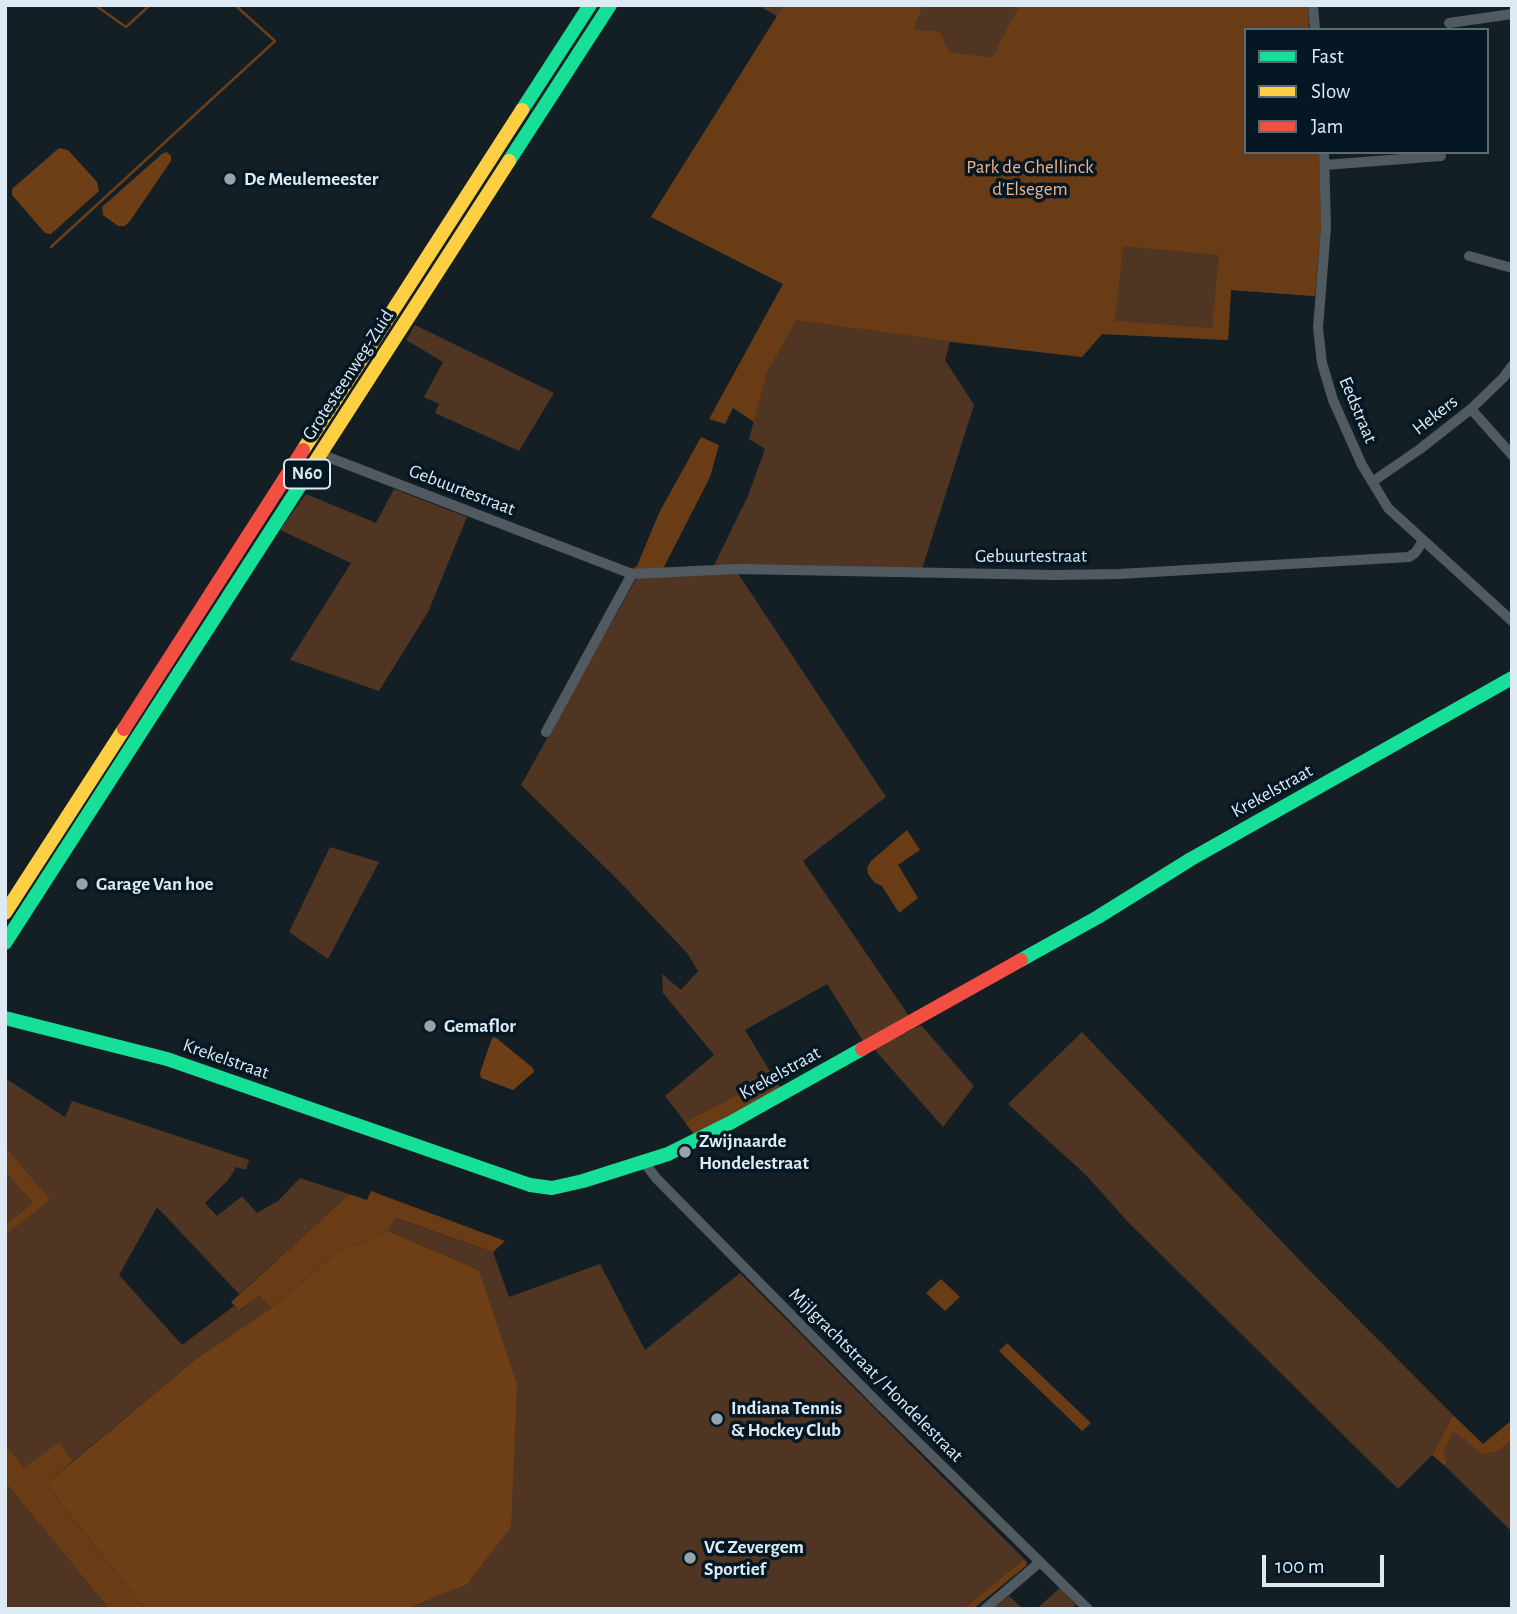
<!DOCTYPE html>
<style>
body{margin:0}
#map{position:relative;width:1517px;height:1614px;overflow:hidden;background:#141f25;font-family:"Alegreya Sans",sans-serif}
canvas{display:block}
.frame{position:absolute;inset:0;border:7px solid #deeaf3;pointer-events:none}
.legend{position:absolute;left:1244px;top:28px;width:245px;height:126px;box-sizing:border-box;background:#041723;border:2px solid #5b6b76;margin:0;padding:9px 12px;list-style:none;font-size:21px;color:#deeaf3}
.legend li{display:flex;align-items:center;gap:14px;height:35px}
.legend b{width:35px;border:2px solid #5b6b76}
.scale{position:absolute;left:1262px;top:1555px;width:122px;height:32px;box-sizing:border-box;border:4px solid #deeaf3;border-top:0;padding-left:9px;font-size:21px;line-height:24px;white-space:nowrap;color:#deeaf3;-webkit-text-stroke:5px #041723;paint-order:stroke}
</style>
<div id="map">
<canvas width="1517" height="1614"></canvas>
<div class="frame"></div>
<ul class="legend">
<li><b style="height:9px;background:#16e098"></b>Fast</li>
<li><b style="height:9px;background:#ffcf43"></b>Slow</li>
<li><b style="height:9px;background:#f24e42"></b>Jam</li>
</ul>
<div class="scale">100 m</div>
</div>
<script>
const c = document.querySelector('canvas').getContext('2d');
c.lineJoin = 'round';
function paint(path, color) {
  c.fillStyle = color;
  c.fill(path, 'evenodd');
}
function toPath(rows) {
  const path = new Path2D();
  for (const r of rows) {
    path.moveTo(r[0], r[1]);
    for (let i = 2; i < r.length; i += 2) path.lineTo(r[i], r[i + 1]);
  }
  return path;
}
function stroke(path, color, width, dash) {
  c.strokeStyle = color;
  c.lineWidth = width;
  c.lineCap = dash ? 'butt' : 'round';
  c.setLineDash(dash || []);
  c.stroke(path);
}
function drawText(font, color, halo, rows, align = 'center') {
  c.font = font + ' "Alegreya Sans",sans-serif';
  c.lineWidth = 7;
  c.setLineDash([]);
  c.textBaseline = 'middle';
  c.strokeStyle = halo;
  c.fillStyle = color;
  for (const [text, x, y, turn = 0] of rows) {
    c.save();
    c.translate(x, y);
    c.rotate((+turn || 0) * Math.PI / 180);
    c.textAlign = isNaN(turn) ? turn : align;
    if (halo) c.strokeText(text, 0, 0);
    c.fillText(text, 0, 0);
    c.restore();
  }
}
paint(toPath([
 [757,5,1308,5,1309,30,1246,30,1246,152,1319,152,1321,226,1315,296,1231,290,1228,340,1102,334,1082,357,950,342,945,360,974,405,922,569,713,567,748,496,765,449,749,439,767,373,795,320,783,284,651,217,777,16],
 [415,325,554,393,519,451,435,413,439,404,424,397,443,362,406,340],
 [394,489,467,517,428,612,379,691,290,660,351,563,280,530,306,494,376,523],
 [737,572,886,797,803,861,909,1016,863,1041,827,984,745,1030,773,1076,685,1122,665,1096,714,1055,663,993,662,974,681,990,698,971,687,953,620,882,521,785,637,577],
 [330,847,379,862,328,959,289,932],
 [921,1025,974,1086,943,1127,874,1049],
 [1082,1032,1307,1268,1453,1415,1432,1455,1398,1489,1127,1221,1087,1176,1008,1104],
 [5,1078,65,1117,72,1101,249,1160,246,1170,236,1167,229,1179,205,1203,217,1216,242,1196,257,1213,278,1201,300,1178,349,1194,239,1294,157,1207,119,1275,182,1345,234,1306,240,1311,259,1296,271,1308,196,1359,73,1461,59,1442,24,1467,5,1444,5,1236,51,1200,5,1146],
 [5,1172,33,1203,5,1224],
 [394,1218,493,1252,509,1297,600,1264,645,1350,740,1273,1024,1559,963,1609,406,1609,466,1585,479,1270,388,1231],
 [1453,1429,1482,1455,1498,1451,1512,1440,1512,1532,1445,1466,1447,1463,1444,1454],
 [5,1482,109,1609,5,1609],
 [1060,1588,1076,1605,1071,1609,1036,1609],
 [1009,1596,1023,1609,993,1609]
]), '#503522');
paint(toPath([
 [784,5,923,5,913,29,940,32,949,52,992,58,1020,5,1308,5,1309,30,1246,30,1246,152,1319,152,1321,226,1315,296,1231,290,1228,340,1102,334,1082,357,950,341,796,320,767,373,754,422,733,408,725,424,709,419,783,284,651,217],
 [1123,246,1219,255,1212,328,1115,321],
 [701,437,719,445,710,477,663,569,634,570,633,568,637,566,659,513],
 [907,830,920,850,898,865,918,898,899,913,882,886,875,883,868,874,867,868,871,861],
 [773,1076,782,1090,695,1136,685,1122],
 [5,1146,51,1200,5,1236,5,1224,33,1203,5,1172],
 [371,1191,505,1241,493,1252,395,1218,388,1231,336,1253,271,1308,259,1296,239,1311,231,1302,349,1194,367,1200],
 [941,1279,960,1297,945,1311,926,1293],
 [1007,1343,1091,1423,1082,1431,999,1351],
 [1453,1415,1483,1444,1512,1420,1512,1440,1498,1451,1482,1455,1453,1430,1444,1454,1447,1463,1445,1466,1432,1455],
 [59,1442,73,1461,46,1484,145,1609,109,1609,5,1482,5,1444,24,1467],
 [1024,1559,1027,1562,1026,1566,973,1609,963,1609]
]), '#693c16');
paint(toPath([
 [59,148,68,150,97,182,99,191,51,234,45,233,12,195,12,189],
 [167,152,171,156,171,161,130,221,125,226,118,226,103,215,102,207,163,153],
 [495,1037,533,1068,534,1072,513,1090,481,1078,480,1073,492,1038],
 [388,1231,479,1270,517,1385,511,1527,466,1585,406,1609,145,1609,46,1484,196,1359,271,1308,336,1253]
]), '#6e3e16');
stroke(toPath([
 [95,5,126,27,150,5],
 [51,247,275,41,235,5]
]), '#6e3e16', 2.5);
stroke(toPath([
 [1313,5,1315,30],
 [1449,23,1512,14],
 [1324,152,1326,227,1318,328,1322,363,1333,400,1362,465,1388,508,1512,621],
 [1325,165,1441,156],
 [1469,256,1512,268],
 [1471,409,1512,455],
 [320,454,632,574,737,569,1054,575,1119,574,1409,557,1415,553,1423,541],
 [1372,482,1420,449,1471,409,1503,378,1512,366],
 [546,732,632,574],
 [644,1162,656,1178,879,1404,1088,1609],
 [985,1609,1040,1562]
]), '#515a61', 10);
stroke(toPath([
 [522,110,590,5],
 [509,161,610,5],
 [5,943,308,473],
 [1021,960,1098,917,1191,859,1512,678],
 [5,1018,167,1059,530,1185,552,1188,583,1181,668,1154,730,1123,862,1049]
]), '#16e098', 14);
stroke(toPath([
 [303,450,522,110],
 [308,473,509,161],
 [5,913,124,729]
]), '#ffcf43', 14);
stroke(toPath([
 [124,729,303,450],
 [862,1049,1021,960]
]), '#f24e42', 14);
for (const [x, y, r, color] of [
 [230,179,7,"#97a3ab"],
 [82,884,7,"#97a3ab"],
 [430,1026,7,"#97a3ab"],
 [685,1152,7,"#97a3ab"],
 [717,1419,7,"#97a3ab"],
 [690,1558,7,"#97a3ab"]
]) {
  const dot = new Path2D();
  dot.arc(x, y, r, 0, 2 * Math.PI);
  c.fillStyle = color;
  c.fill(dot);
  stroke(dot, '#041723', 2.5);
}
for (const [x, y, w] of [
 [307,474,46]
]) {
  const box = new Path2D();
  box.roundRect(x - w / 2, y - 14.5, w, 29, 5);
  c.fillStyle = '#041723';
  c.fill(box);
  stroke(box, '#deeaf3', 2);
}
drawText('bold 18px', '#deeaf3', null, [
 ["N60",307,474]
]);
drawText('19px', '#f5b285', '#041723', [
 ["Park de Ghellinck",1030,167],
 ["d'Elsegem",1030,189]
]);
drawText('bold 19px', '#deeaf3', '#041723', [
 ["De Meulemeester",244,179],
 ["Garage Van hoe",96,884],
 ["Gemaflor",444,1026],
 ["Zwijnaarde",699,1141],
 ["Hondelestraat",699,1163],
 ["Indiana Tennis",731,1408],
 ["& Hockey Club",731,1430],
 ["VC Zevergem",704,1547],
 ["Sportief",704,1569]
], 'left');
drawText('19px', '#deeaf3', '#041723', [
 ["Grotesteenweg-Zuid",348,375,-57],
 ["Eedstraat",1358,410,67],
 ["Hekers",1435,415,-38],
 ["Gebuurtestraat",462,490,21],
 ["Gebuurtestraat",1031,556],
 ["Krekelstraat",1272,791,-29],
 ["Krekelstraat",226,1059,19],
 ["Krekelstraat",780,1073,-29],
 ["Mijlgrachtstraat / Hondelestraat",876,1375,45]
]);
</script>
